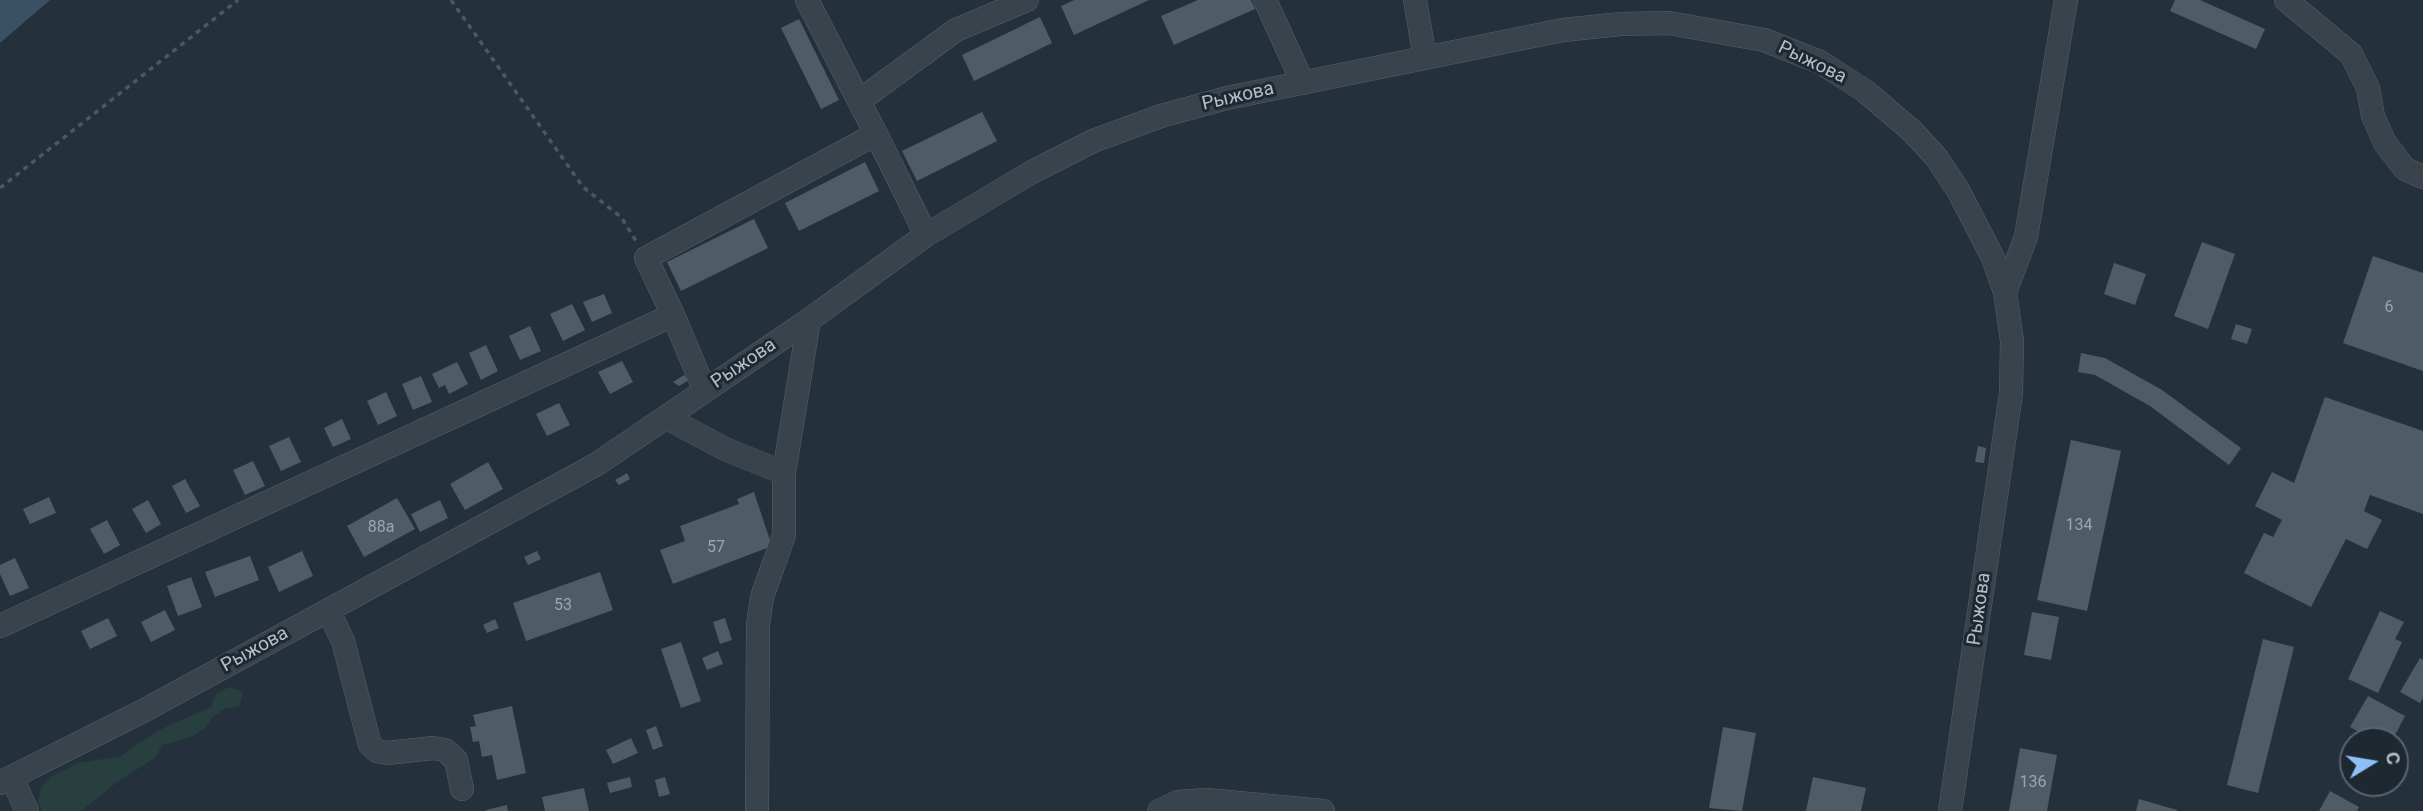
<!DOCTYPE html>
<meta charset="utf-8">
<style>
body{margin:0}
#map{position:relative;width:2423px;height:811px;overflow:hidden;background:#24313c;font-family:Roboto,sans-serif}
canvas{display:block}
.north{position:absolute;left:2339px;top:727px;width:70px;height:70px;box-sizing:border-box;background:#1d2831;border:2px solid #59646d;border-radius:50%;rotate:79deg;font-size:19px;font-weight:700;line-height:28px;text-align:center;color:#b4bec7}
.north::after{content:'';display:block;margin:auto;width:24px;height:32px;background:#8dc0f3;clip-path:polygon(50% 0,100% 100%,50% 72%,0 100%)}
</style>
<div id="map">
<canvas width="2423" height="811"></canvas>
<div class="north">С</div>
</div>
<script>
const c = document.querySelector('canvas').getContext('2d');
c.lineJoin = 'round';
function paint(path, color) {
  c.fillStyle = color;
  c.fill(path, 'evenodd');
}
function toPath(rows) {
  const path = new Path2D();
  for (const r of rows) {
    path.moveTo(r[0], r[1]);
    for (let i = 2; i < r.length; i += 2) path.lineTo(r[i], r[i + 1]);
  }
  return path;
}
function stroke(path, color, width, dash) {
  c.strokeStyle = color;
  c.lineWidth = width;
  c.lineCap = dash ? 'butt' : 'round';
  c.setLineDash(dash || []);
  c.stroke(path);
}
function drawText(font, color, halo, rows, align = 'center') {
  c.font = font + ' Roboto,sans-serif';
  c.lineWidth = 6;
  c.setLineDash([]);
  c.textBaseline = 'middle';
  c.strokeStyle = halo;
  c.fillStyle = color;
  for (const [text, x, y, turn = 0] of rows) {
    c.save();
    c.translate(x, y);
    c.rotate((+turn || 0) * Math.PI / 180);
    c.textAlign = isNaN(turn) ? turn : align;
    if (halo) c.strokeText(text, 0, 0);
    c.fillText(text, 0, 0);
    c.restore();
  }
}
paint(toPath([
 [229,687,243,692,239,707,226,708,214,716,205,728,192,737,162,745,155,758,117,782,81,811,42,811,38,802,41,788,51,777,78,763,121,756,157,731,211,707,216,694]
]), '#273f3e');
paint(toPath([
 [0,0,50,0,0,43]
]), '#3a5164');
paint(toPath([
 [1074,0,1149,0,1074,35,1061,6],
 [1198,0,1251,0,1255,9,1174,45,1161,16],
 [2175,0,2200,0,2265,29,2256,49,2170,11],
 [1040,17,1052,43,974,81,962,55],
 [799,19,839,100,821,109,781,28],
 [982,112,997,141,917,181,902,151],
 [865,162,879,191,799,231,785,203],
 [754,219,768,248,681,291,667,262],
 [2202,242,2235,254,2208,329,2174,316],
 [2373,256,2423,273,2423,371,2343,343],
 [2114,263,2146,274,2135,305,2104,294],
 [604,294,612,313,592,322,583,302],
 [572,304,585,330,563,341,550,314],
 [2236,324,2252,329,2247,344,2231,339],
 [530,326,541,351,520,360,509,336],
 [486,345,498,371,481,380,469,353],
 [2081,353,2105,358,2162,390,2241,448,2229,465,2150,406,2095,375,2078,372],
 [622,361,633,382,610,394,598,372],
 [457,362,468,384,449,394,445,385,439,388,432,374],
 [684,375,689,380,679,386,673,382],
 [421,376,432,402,413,410,402,384],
 [386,392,397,416,378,425,367,401],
 [2325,397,2423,431,2423,514,2370,495,2364,511,2382,520,2367,549,2346,539,2311,607,2244,573,2264,533,2273,537,2282,520,2255,506,2272,472,2294,483],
 [559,403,570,425,547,436,536,414],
 [342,419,351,439,333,447,324,428],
 [289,437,301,462,281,471,269,446],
 [2071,440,2121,451,2087,611,2037,600],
 [1978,446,1986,448,1984,463,1975,462],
 [253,461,265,486,245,495,233,470],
 [488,462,503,489,465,510,450,484],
 [627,473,630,479,619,485,615,480],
 [185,479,200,506,186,513,172,486],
 [754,492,772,546,673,584,660,550,685,541,680,526,739,504,737,499],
 [49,497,56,513,30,524,23,509],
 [397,498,415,529,364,557,347,526],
 [148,500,161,524,146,533,132,509],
 [440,500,448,518,420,532,411,514],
 [107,520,120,545,104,554,90,529],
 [302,551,313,576,279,592,268,567],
 [537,551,541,559,528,565,524,557],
 [250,556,259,580,215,597,205,572],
 [15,558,29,588,10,596,0,574,0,565],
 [600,572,613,610,526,641,513,603],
 [191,577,202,607,178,616,167,586],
 [165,610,175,630,151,642,141,622],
 [2380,611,2404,622,2395,639,2402,642,2378,693,2348,679],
 [2032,612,2059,617,2051,660,2024,655],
 [108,618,117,636,90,649,81,631],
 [725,618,732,640,720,644,713,622],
 [495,619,499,628,487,633,483,625],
 [2263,639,2294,647,2258,793,2227,785],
 [681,642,701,701,681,708,661,649],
 [718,651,723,664,707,670,702,658],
 [2420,658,2423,660,2423,698,2420,703,2400,692],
 [2368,696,2405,716,2392,741,2376,741,2350,727],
 [512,706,526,773,497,780,492,755,482,757,479,741,473,742,470,727,476,726,473,715],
 [656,726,663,746,653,750,646,730],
 [1723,727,1756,733,1742,811,1709,808],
 [631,738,638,753,613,764,606,750],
 [2020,748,2057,755,2047,811,2009,811],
 [630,777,632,787,610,793,607,783],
 [665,777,670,794,659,797,655,780],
 [1813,777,1866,788,1861,811,1806,811],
 [584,788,589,811,545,811,542,797],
 [2330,791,2359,807,2357,811,2319,811],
 [2139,799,2177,810,2177,811,2136,811],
 [507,805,508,811,486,811,486,810]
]), '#4e5c67');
const minor = toPath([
 [807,0,876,134],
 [1265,0,1303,83],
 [1415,0,1425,58],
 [2286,0,2351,54,2368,88,2373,116,2385,143,2405,169,2423,177],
 [859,101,956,30,1027,0],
 [2005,292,2026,237,2066,0],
 [673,315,705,391],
 [667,418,725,449,784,473],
 [328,610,343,641,370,745,377,751,387,753,433,748,445,750,456,760,462,789],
 [0,626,673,315,646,258,876,134,926,235],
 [12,778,27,811],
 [0,783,143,711,597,464,809,320,926,235,1032,172,1093,141,1161,116,1227,98,1563,30,1621,24,1669,23,1764,40,1820,62,1865,91,1912,131,1936,157,1958,190,1993,258,2005,292,2012,341,2011,393,1950,811],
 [757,811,758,625,762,597,784,535,784,473,809,320],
 [1159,811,1178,802,1207,800,1323,811]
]);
stroke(minor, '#56616a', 24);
stroke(toPath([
 [451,0,583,187,621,217,636,241],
 [0,188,238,0]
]), '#465b5b', 3.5, [5, 5]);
stroke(minor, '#38434c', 23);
drawText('16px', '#9aa6af', null, [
 ["6",2389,308],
 ["134",2079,526],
 ["88а",381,528],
 ["57",716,548],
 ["53",563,606],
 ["136",2033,783]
]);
drawText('19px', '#b4bec7', '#1d2831', [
 ["Рыжова",1812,63,26],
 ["Рыжова",1238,97,-13],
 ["Рыжова",744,364,-34],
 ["Рыжова",1980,609,-82],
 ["Рыжова",255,650,-29]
]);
</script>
